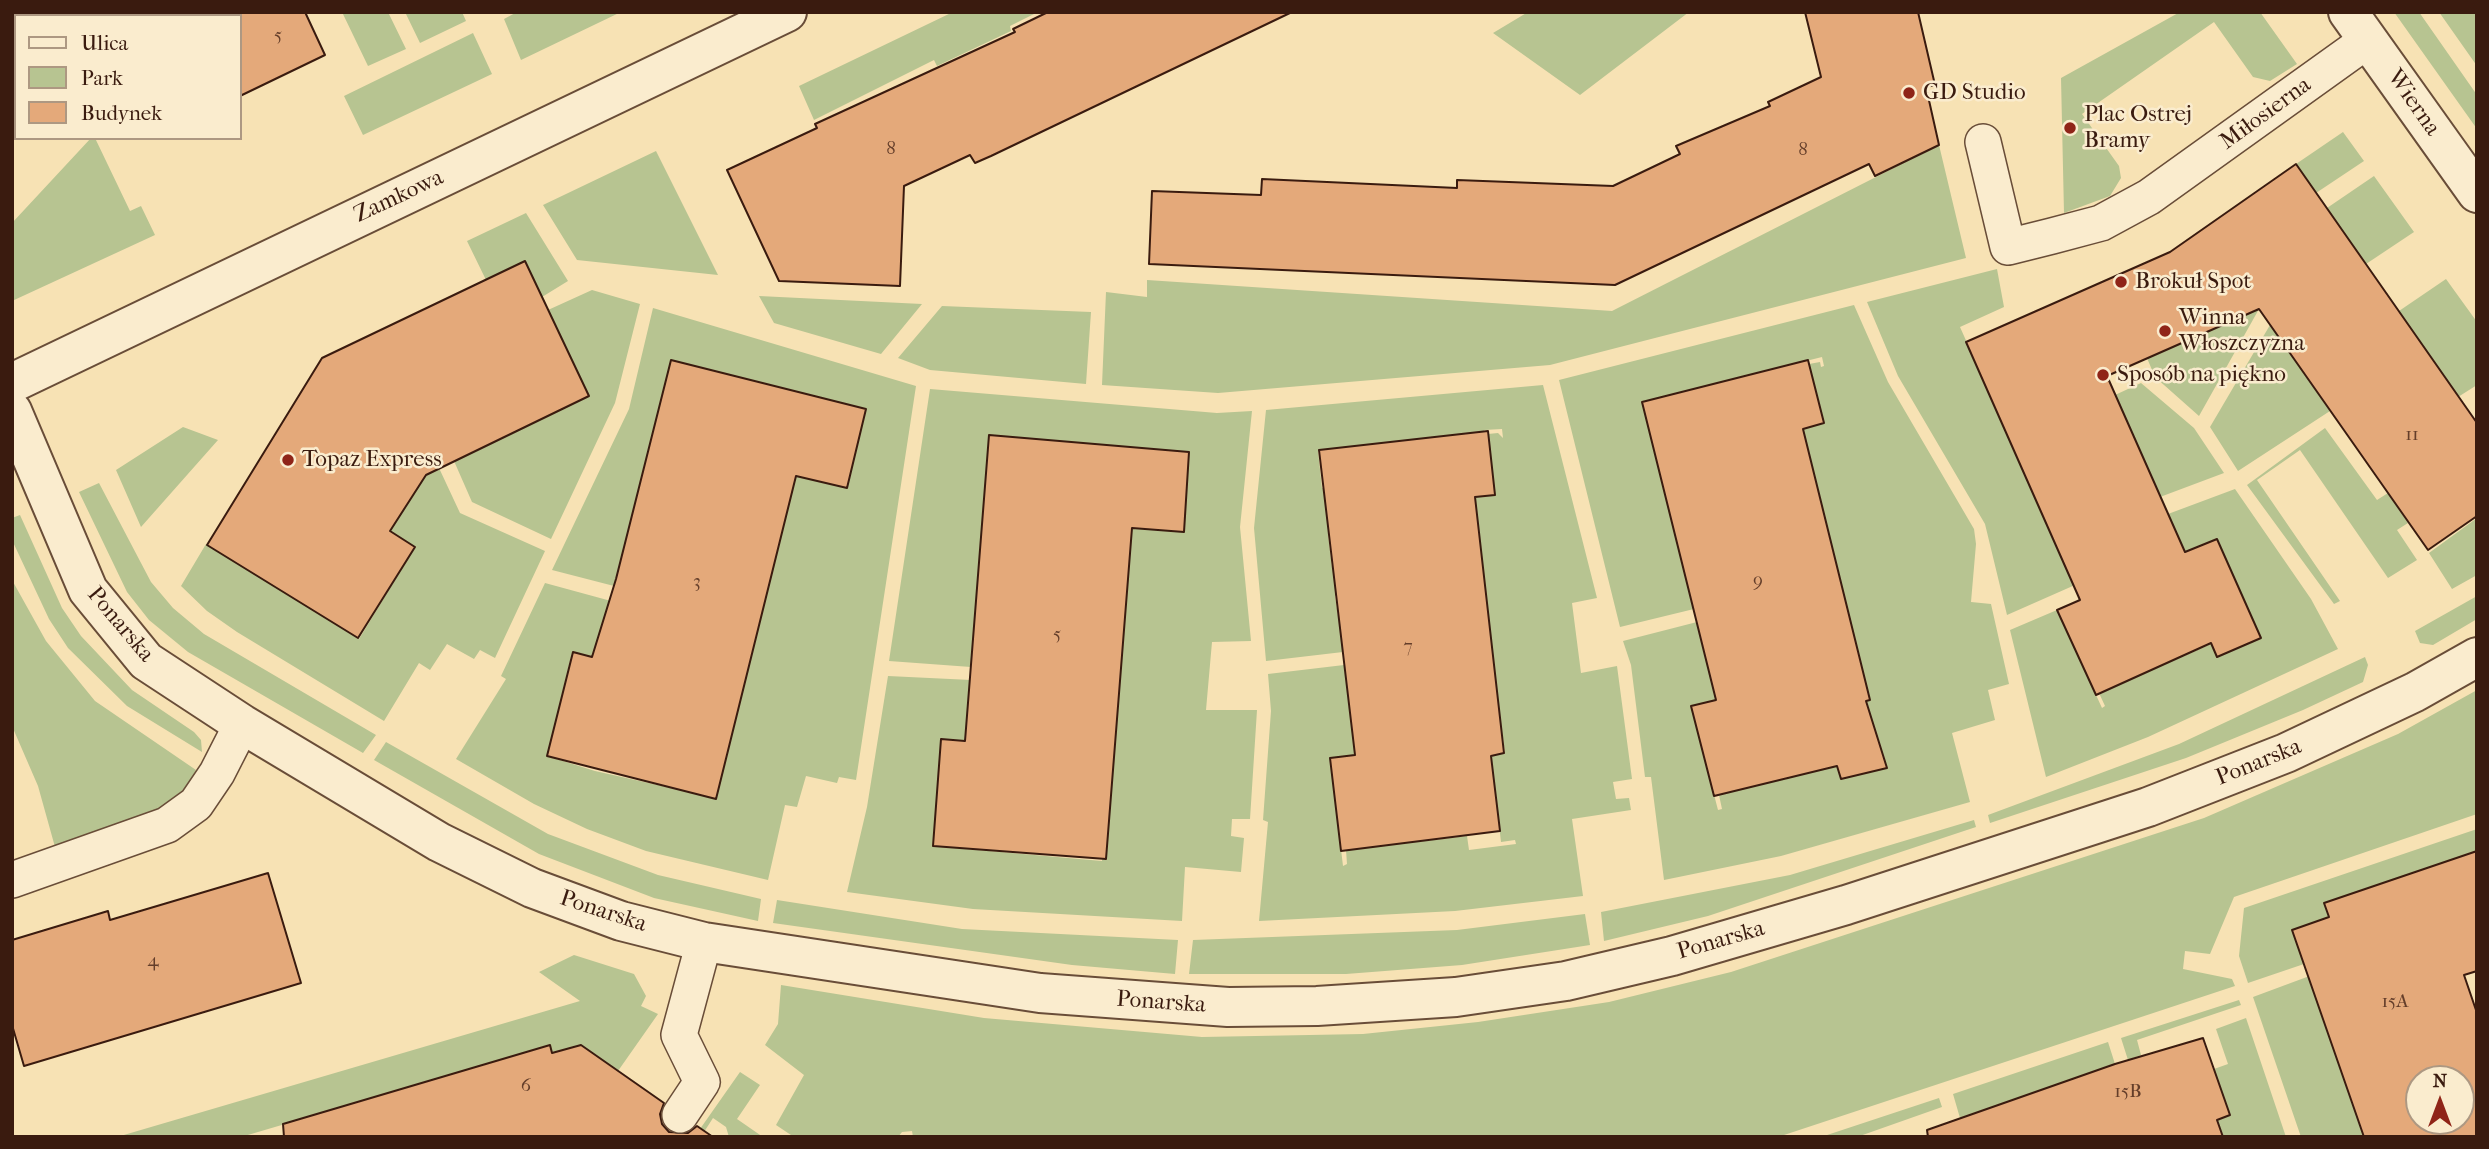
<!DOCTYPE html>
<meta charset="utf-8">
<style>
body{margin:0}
#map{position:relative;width:2489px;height:1149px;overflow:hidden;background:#f7e2b4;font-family:"IM FELL French Canon",serif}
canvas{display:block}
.frame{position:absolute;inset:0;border:14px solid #3a1b0f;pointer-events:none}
.legend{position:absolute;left:14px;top:14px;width:228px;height:126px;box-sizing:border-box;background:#faecce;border:2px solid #ad9882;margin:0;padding:9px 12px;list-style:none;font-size:21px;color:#3a1b0f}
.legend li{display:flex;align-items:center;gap:14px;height:35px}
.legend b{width:35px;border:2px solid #ad9882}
.north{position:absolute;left:2405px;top:1065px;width:70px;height:70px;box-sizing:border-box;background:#faecce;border:2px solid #ad9882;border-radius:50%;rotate:0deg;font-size:19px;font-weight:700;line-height:28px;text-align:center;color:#3a1b0f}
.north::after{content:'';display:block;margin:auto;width:24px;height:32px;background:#8f2418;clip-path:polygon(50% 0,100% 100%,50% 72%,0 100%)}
</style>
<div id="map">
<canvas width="2489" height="1149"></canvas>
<div class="frame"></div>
<ul class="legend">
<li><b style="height:9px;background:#faecce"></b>Ulica</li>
<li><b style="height:19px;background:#b7c491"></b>Park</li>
<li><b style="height:19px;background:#e4a97a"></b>Budynek</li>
</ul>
<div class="north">N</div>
</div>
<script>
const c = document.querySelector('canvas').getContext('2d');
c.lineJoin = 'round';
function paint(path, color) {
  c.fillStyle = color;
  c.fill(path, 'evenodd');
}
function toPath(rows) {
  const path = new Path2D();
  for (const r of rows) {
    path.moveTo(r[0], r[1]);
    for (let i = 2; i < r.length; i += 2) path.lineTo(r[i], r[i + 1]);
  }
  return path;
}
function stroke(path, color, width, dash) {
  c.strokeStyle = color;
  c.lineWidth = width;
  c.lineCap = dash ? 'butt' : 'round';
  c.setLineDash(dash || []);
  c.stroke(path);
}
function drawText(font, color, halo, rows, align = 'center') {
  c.font = font + ' "IM FELL French Canon",serif';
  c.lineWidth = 5;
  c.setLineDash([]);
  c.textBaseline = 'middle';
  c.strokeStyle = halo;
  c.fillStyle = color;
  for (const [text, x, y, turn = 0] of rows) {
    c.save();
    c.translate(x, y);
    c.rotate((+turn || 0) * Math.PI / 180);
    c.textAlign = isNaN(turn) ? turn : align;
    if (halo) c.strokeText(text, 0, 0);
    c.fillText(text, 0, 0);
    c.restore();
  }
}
paint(toPath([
 [12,12,69,12,62,16,16,16,16,128,12,131],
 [342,12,388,12,406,49,368,66],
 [405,12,462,12,466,21,420,43],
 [517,12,621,12,521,60,504,19],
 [953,12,1038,12,1010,26,1011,31,937,66,934,60,814,120,799,86],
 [1528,12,1689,12,1580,95,1493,33],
 [2180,12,2260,12,2297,64,2270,81,2253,77,2214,22,2082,114,2119,166,2121,178,2110,196,2064,213,2061,78],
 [2394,12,2419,12,2477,95,2477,129],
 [2439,12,2477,12,2477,66],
 [473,33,492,74,363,135,344,96],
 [2343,132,2364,161,2316,193,2296,164],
 [91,138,95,138,130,211,141,206,155,235,12,301,12,223],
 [1939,145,1966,258,1550,365,1218,393,1102,385,1106,292,1147,297,1147,280,1612,311],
 [656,151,718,275,577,260,543,205],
 [2374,176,2414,232,2366,264,2327,208],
 [526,213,568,281,542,297,486,280,467,241],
 [1997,269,2004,307,1960,327,2075,585,2007,615,1985,524,1898,376,1867,302],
 [2446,279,2477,322,2477,385,2458,397,2399,311],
 [592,290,640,304,615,403,551,539,472,502,454,461,589,396,548,310],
 [759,296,922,304,881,354,774,323],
 [1854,305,1888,382,1974,529,1976,544,1971,602,1991,604,2009,684,1988,690,1995,720,1952,733,1970,802,1781,856,1664,880,1651,777,1645,777,1631,665,1623,641,1697,622,1704,653,1719,650,1730,696,1691,706,1718,810,1722,809,1719,795,1837,766,1841,779,1887,768,1886,764,1872,768,1849,617,1803,429,1824,423,1809,364,1820,362,1821,367,1824,366,1822,357,1642,402,1651,438,1665,434,1662,484,1670,515,1691,541,1677,544,1685,575,1704,591,1690,594,1694,609,1620,627,1559,380],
 [942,306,1091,312,1086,384,930,370,898,358],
 [653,308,916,386,856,780,839,777,837,783,806,776,797,807,785,805,768,880,646,851,587,829,534,804,456,759,506,679,501,676,545,583,611,601,597,658,572,653,547,756,595,771,716,798,796,476,847,488,866,409,671,361,614,586,552,570,629,409],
 [2259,309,2199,416,2155,377,2147,358],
 [2270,325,2330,411,2238,471,2210,427],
 [2141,383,2194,428,2224,473,2160,497,2115,395],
 [1543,385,1597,598,1572,603,1581,673,1617,666,1632,779,1613,782,1616,799,1629,798,1631,810,1572,819,1583,896,1455,911,1259,921,1268,822,1263,820,1271,711,1268,674,1344,665,1349,708,1369,753,1330,758,1343,866,1347,864,1346,850,1467,836,1469,850,1516,844,1515,840,1501,842,1490,744,1500,743,1501,754,1505,753,1503,738,1489,740,1483,692,1497,690,1474,497,1495,495,1488,434,1498,433,1503,438,1502,429,1484,430,1485,443,1467,436,1467,433,1318,451,1322,488,1337,486,1342,533,1328,535,1332,567,1346,566,1350,594,1335,596,1340,629,1354,627,1343,652,1266,661,1254,528,1266,410],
 [930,389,1217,413,1252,411,1240,527,1251,641,1212,642,1206,710,1257,710,1250,819,1232,819,1231,836,1244,838,1241,872,1185,867,1182,921,973,909,847,892,867,807,888,676,971,680,965,741,941,739,933,846,1102,861,1131,525,1183,529,1189,452,989,435,971,667,889,661],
 [183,427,218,440,141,527,116,470],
 [2325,428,2377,500,2388,493,2408,523,2397,530,2417,560,2388,578,2300,450,2257,480,2340,601,2334,604,2247,485],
 [439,468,460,513,545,551,495,658,480,650,474,659,447,644,430,670,419,663,384,721,237,632,207,611,181,586,206,544,359,639,415,547,390,531,426,475],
 [99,483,151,582,173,608,204,634,376,735,363,753,188,652,149,620,127,592,79,492],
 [2235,489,2311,599,2338,649,2148,737,2046,777,2010,630,2057,610,2102,708,2105,706,2099,693,2211,644,2217,657,2260,638,2217,539,2185,552,2168,514],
 [20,515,62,608,81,636,132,690,194,732,201,740,202,752,127,706,68,648,49,619,12,540,12,518],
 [2477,518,2477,575,2452,589,2429,553],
 [12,580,46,641,95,701,196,770,177,805,55,847,38,786,12,726],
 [2477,596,2477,619,2433,645,2420,643,2415,631],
 [2365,657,2368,665,2363,682,2303,710,2186,758,1990,823,1988,815,2179,744],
 [2477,690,2477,814,2234,897,2210,954,2185,951,2183,969,2232,979,2235,986,1778,1137,913,1137,912,1131,902,1132,898,1137,794,1137,776,1125,804,1075,765,1045,778,1024,781,985,984,1018,1202,1037,1363,1034,1478,1022,1609,1002,1731,972,2204,818,2398,734],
 [386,742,548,834,658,875,761,899,758,921,654,898,539,854,374,760],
 [1974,820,1976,827,1708,916,1604,941,1601,912,1790,875],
 [2477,829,2477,851,2325,903,2329,917,2304,964,2248,983,2239,956,2244,908],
 [777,900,962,929,1178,940,1175,974,1072,965,773,923],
 [1585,914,1590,945,1462,965,1346,974,1189,974,1193,940,1457,930],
 [574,955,634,974,646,996,641,1006,658,1014,618,1071,552,1054,550,1046,241,1137,117,1137,580,1001,539,972],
 [2323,971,2313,991,2364,1137,2301,1137,2253,997],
 [2239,1000,2241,1005,2137,1040,2141,1055,2128,1060,2121,1038],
 [2246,1018,2286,1137,2223,1137,2217,1120,2230,1115,2214,1069,2228,1064,2216,1029],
 [2108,1042,2115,1064,1960,1118,1953,1094],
 [740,1072,760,1085,737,1119,763,1137,729,1137,726,1127,713,1118,704,1132,700,1129],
 [1939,1098,1942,1107,1857,1137,1821,1137]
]), '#b7c491');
const building = toPath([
 [240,12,305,12,325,55,240,96,240,12],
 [1048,12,1292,12,991,156,975,163,970,155,904,186,900,286,779,281,727,170,817,128,815,124,1015,32,1013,29,1048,12],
 [1805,12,1918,12,1935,85,1926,87,1939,145,1875,176,1869,164,1615,285,1149,264,1152,191,1261,195,1262,179,1457,188,1457,180,1613,186,1680,154,1676,146,1770,106,1768,102,1821,77,1805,12],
 [2296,164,2477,423,2477,516,2428,550,2259,309,2107,376,2185,552,2217,539,2261,638,2217,657,2211,643,2096,695,2057,610,2080,600,1966,342,2170,252,2296,164],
 [525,261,589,396,426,475,390,531,415,547,358,638,207,545,322,358,525,261],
 [671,360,866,409,847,488,796,476,716,799,547,756,573,652,592,657,616,579,671,360],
 [1808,360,1824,423,1803,429,1870,700,1866,701,1887,768,1841,779,1837,766,1714,796,1691,706,1716,700,1642,402,1808,360],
 [1488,431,1495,495,1475,497,1504,753,1491,756,1500,831,1341,851,1330,758,1355,755,1319,450,1488,431],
 [989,435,1189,452,1184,532,1132,528,1106,859,933,846,941,739,965,741,989,435],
 [2477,851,2477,971,2464,975,2477,1013,2477,1137,2364,1137,2292,930,2329,917,2324,903,2477,851],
 [2419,1079,2461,1079,2461,1121,2419,1121,2419,1079],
 [268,873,301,983,24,1066,12,1025,12,940,108,911,110,920,268,873],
 [2203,1038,2230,1115,2217,1120,2223,1137,1928,1137,1927,1130,2115,1064,2203,1038],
 [550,1045,552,1053,581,1045,664,1103,660,1114,662,1124,669,1132,688,1133,697,1126,713,1137,284,1137,283,1124,550,1045]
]);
paint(building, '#e4a97a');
stroke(building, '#3a1b0f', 2);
const service = toPath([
 [1983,142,2008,247,2052,236,2101,223,2149,197,2368,40],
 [12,880,167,825,196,804,217,773,242,724],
 [680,1115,702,1082,679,1035,704,942]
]);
const minor = toPath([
 [2348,12,2477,193],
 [12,383,787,12],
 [12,411,88,590,146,661,242,724,439,842,532,888,621,921,704,942,1040,993,1228,1007,1317,1006,1456,997,1566,981,1672,956,1846,905,2148,807,2286,753,2415,692,2477,657]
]);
stroke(service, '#694d38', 38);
stroke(minor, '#694d38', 42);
stroke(service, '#faecce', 35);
stroke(minor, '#faecce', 38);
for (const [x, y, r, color] of [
 [1909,93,7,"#8f2418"],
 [2070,128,7,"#8f2418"],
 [2121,282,7,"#8f2418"],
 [2165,331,7,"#8f2418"],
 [2103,375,7,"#8f2418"],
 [288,460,7,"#8f2418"]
]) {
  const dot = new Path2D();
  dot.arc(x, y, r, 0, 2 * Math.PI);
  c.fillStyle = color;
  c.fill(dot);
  stroke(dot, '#faecce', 2.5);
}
drawText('19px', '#643e2a', null, [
 ["5",278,36],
 ["8",891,149],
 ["8",1803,150],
 ["11",2412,435],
 ["9",1758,581],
 ["3",697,582],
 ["5",1057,635],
 ["7",1408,647],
 ["4",153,961],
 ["15A",2395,1002],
 ["6",526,1086],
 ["15B",2128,1092]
]);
drawText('23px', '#3a1b0f', '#faecce', [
 ["GD Studio",1923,93],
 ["Plac Ostrej",2084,115],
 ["Bramy",2084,141],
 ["Brokuł Spot",2135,282],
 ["Winna",2179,318],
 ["Włoszczyzna",2179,344],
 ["Sposób na piękno",2117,375],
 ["Topaz Express",302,460]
], 'left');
drawText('23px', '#3a1b0f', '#faecce', [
 ["Wierna",2413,103,55],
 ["Miłosierna",2266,114,-36],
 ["Zamkowa",399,197,-25],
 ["Ponarska",120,625,50],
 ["Ponarska",2259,763,-22],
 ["Ponarska",603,912,18],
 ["Ponarska",1721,941,-16],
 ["Ponarska",1161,1003,4]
]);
</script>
